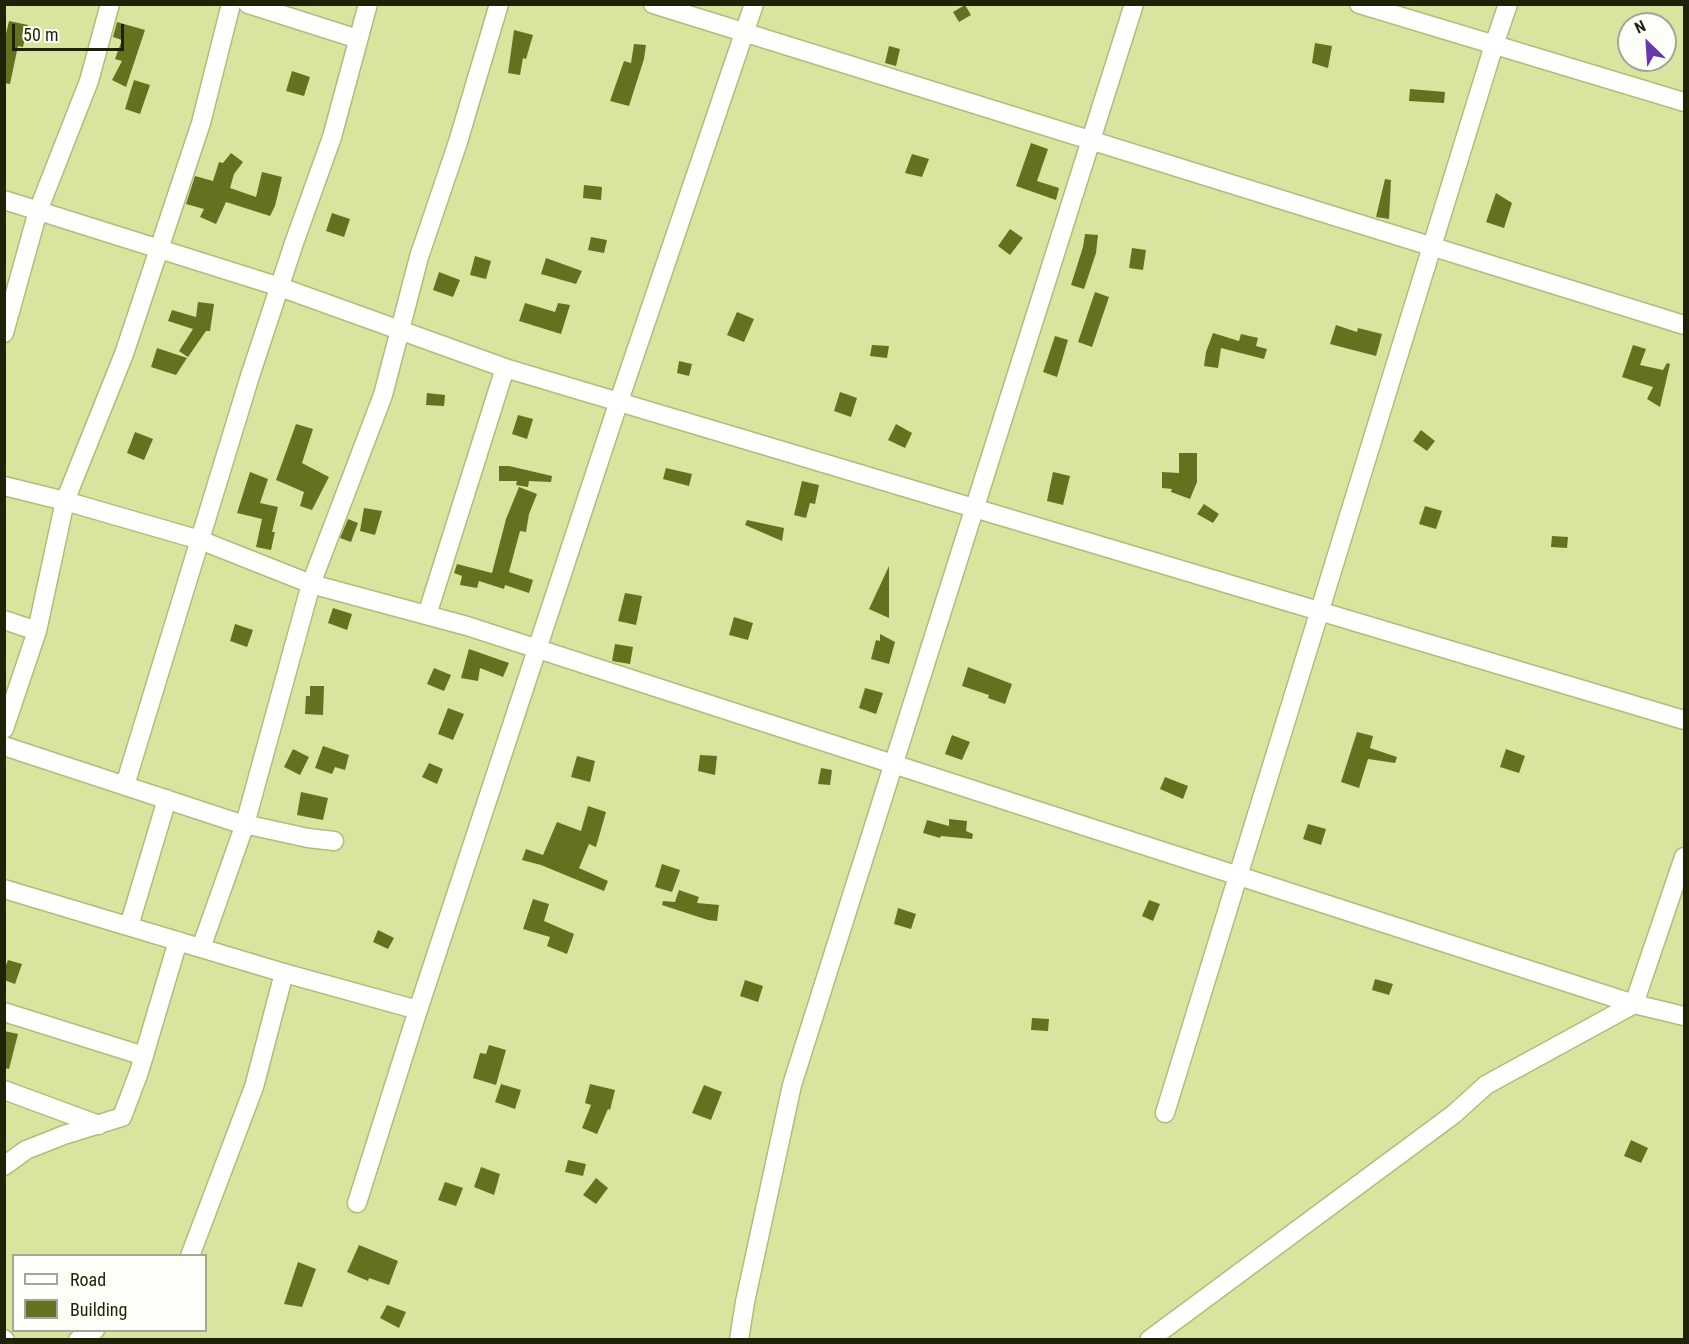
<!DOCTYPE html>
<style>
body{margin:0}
#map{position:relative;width:1689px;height:1344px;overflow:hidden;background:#d7e59f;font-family:"Roboto Condensed",sans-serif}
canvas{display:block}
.frame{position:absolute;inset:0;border:6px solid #1e2307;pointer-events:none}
.legend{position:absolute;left:12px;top:1254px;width:195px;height:78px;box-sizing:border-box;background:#fdfef7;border:2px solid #a4a697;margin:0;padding:8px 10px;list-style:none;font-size:18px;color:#1e2307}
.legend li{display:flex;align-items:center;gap:12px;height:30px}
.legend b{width:30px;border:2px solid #a4a697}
.north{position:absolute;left:1617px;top:12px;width:60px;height:60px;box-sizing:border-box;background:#fdfef7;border:2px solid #a4a697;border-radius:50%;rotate:335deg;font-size:16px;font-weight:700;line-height:24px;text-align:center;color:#1e2307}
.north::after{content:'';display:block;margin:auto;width:21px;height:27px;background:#6737ae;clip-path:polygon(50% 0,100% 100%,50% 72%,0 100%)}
.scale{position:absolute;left:12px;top:24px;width:112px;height:27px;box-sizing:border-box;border:3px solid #1e2307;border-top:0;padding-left:8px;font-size:18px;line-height:21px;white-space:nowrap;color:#1e2307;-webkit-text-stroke:4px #fdfef7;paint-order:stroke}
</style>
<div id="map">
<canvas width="1689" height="1344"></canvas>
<div class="frame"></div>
<ul class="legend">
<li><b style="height:8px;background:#fff"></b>Road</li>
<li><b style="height:16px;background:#65711e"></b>Building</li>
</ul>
<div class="north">N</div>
<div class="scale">50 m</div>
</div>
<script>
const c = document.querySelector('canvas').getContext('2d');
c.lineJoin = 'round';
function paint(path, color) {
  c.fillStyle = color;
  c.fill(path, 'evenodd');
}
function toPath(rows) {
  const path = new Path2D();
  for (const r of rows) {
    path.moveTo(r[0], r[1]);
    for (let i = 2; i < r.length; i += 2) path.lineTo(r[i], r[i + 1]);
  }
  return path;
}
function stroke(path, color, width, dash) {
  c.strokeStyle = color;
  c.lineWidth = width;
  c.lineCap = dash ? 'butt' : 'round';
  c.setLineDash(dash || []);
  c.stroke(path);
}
paint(toPath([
 [965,5,971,15,959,22,953,12],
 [9,21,28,25,23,47,18,46,10,84,4,83,4,42],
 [117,22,145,30,126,87,112,80,122,61,115,59,122,40,113,37],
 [514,30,533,35,526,59,523,58,520,75,508,73],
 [1315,43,1332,46,1328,68,1312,63],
 [634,44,646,45,644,59,629,106,610,101,624,61,631,63],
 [889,46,900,49,896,66,885,63],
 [292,71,310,77,304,96,286,91],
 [134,80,150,85,140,114,125,109],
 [1410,89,1445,92,1444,103,1409,101],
 [1031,143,1048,149,1037,181,1059,188,1056,200,1016,186],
 [231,153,243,162,234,174,230,188,256,197,262,172,282,177,275,206,270,216,226,202,216,224,200,217,204,209,186,204,195,176,213,181,219,162,223,163],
 [912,154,929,159,922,177,905,173],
 [1385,179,1391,180,1389,219,1376,217],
 [584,185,602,187,601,200,583,198],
 [1496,193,1512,203,1504,228,1486,222],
 [332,213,350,219,344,237,326,231],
 [1010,229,1023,238,1010,255,998,246],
 [1085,234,1098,235,1096,253,1084,289,1071,285,1083,247],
 [591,237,607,240,604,253,588,250],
 [1132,248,1146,250,1143,270,1129,268],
 [475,256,491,261,486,279,470,275],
 [546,258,582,271,576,284,541,274],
 [439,272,460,280,453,297,433,290],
 [1095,292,1109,297,1092,347,1078,342],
 [198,302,214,304,210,331,206,331,188,357,179,351,193,329,168,321,172,310,196,317],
 [525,303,555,312,558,303,570,305,561,334,519,321],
 [737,312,754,319,744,342,727,335],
 [1336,325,1357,332,1358,328,1382,334,1376,356,1330,344],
 [1213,333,1239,341,1241,334,1258,338,1256,346,1267,349,1264,359,1221,348,1218,368,1204,366,1206,352],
 [1055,336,1068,340,1057,377,1043,372],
 [872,345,889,346,887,358,870,356],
 [1633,345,1646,349,1640,365,1663,370,1667,363,1670,364,1660,407,1647,399,1653,387,1622,377],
 [157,348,187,358,176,375,151,367],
 [679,361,692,364,689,376,677,373],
 [840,392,857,398,851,417,834,411],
 [427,393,445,395,444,406,426,405],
 [518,415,533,419,527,439,512,434],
 [296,424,313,429,302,463,329,477,312,510,300,506,304,492,276,480],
 [896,424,912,433,905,448,888,440],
 [1421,430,1435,441,1427,451,1413,441],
 [135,432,153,439,144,460,127,453],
 [1179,453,1197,453,1197,482,1190,499,1171,492,1172,489,1162,488,1162,472,1179,473],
 [499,466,509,466,552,476,551,482,529,481,528,487,516,485,517,481,499,481],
 [666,468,692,474,689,486,663,479],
 [250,472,268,479,260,503,278,507,272,532,275,532,271,550,256,547,262,519,237,513],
 [1053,472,1070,476,1063,505,1047,501],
 [802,481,819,485,815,504,810,503,806,518,794,515],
 [519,487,537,494,529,514,526,532,520,531,509,572,533,580,529,593,505,585,504,589,479,581,477,588,460,585,462,576,454,573,457,564,492,573,506,519],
 [1204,504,1219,514,1213,523,1197,514],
 [1425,506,1442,511,1436,529,1419,524],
 [364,508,382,511,375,535,360,531],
 [348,519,358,523,351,542,340,538],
 [747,520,784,528,782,541,745,525],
 [1552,536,1568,537,1567,548,1551,547],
 [889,566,889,618,869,609],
 [625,593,642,596,636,625,618,621],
 [333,608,352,614,347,630,328,623],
 [734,617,753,623,748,640,729,635],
 [235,624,253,630,247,647,230,641],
 [880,634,895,642,889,664,871,659,876,640,880,641],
 [615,644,633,647,630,664,612,661],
 [469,649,509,663,503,677,480,668,478,681,461,678],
 [968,667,1012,684,1005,704,988,698,989,695,962,686],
 [434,668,451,675,444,691,427,684],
 [310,686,324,686,323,715,305,714,306,696,310,696],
 [865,688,883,693,876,714,859,708],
 [448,708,464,714,453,740,438,734],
 [1357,732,1373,736,1370,748,1397,757,1395,763,1368,759,1359,788,1341,782],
 [952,735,970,742,962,760,945,754],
 [323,746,349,755,345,770,335,767,332,774,315,768],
 [293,749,309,757,300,775,284,767],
 [1506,749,1525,756,1519,773,1500,767],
 [700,755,717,756,715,775,698,771],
 [577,756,595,761,590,782,571,777],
 [429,763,443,769,437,784,422,777],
 [821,768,832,770,830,785,818,784],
 [1165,777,1188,786,1183,799,1160,789],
 [301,792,328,798,323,820,297,815],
 [588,806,606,812,596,847,589,844,579,868,608,881,604,891,541,865,522,860,526,849,543,855,557,822,581,831],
 [949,819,967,821,966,831,973,834,972,839,941,836,940,838,923,833,927,820,949,826],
 [1308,824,1326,829,1321,845,1303,839],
 [662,864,680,870,672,892,655,887],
 [679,890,699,897,697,903,719,905,717,921,708,920,662,905,663,901,675,902],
 [533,899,549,904,544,921,574,934,567,954,547,946,550,937,523,929],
 [1149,900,1160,904,1153,921,1142,916],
 [898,908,916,914,911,929,894,924],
 [378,930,394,938,388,949,373,942],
 [8,960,22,964,15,984,4,980,4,970],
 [1375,979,1393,984,1389,995,1372,990],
 [745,980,763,986,758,1002,740,996],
 [1032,1018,1049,1019,1048,1031,1031,1030],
 [4,1031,18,1034,9,1069,4,1068],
 [489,1045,506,1050,496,1085,473,1078,480,1053,486,1054],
 [501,1084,521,1090,515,1109,495,1102],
 [590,1084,615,1090,610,1110,608,1109,597,1134,582,1128,591,1105,585,1103],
 [704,1085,722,1092,711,1120,692,1113],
 [1631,1140,1648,1148,1641,1163,1624,1156],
 [568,1160,586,1164,583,1176,565,1172],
 [481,1167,500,1174,494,1195,474,1187],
 [596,1178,608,1188,596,1204,583,1195],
 [445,1182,463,1188,456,1206,438,1200],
 [359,1245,398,1261,389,1285,369,1278,368,1281,347,1272],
 [298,1262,316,1269,302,1307,284,1304],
 [387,1305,406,1312,399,1328,380,1318]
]), '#65711e');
const street = toPath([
 [248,4,358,39],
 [653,4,1684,325],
 [1359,4,1684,102],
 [4,200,280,287,505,368,1684,720],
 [4,333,38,211,89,81,110,4],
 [4,486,65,501,200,540,311,584,467,626,1634,1004,1684,1016],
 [427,615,505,368],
 [4,620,37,631],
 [4,729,37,631,65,501,124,354,201,123,231,4],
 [4,746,235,822,308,838,334,841],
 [125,785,250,376,294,243,332,137,368,4],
 [4,889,284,973,418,1010],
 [129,926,167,799],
 [201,948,245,824,311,584,383,395,419,257,458,142,499,4],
 [4,1012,144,1056],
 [4,1090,99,1125],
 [1165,1113,1494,45,1508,4],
 [4,1166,26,1150,64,1135,122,1117,139,1072,178,941],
 [357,1203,418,1010,619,401,754,4],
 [190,1256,254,1087,284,973],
 [4,1339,5,1340],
 [78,1340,95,1330],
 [739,1340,745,1302,792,1085,1134,4],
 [1149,1340,1454,1114,1486,1085,1634,1004,1684,857]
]);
stroke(street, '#b0bd79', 21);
stroke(street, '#fff', 18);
</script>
